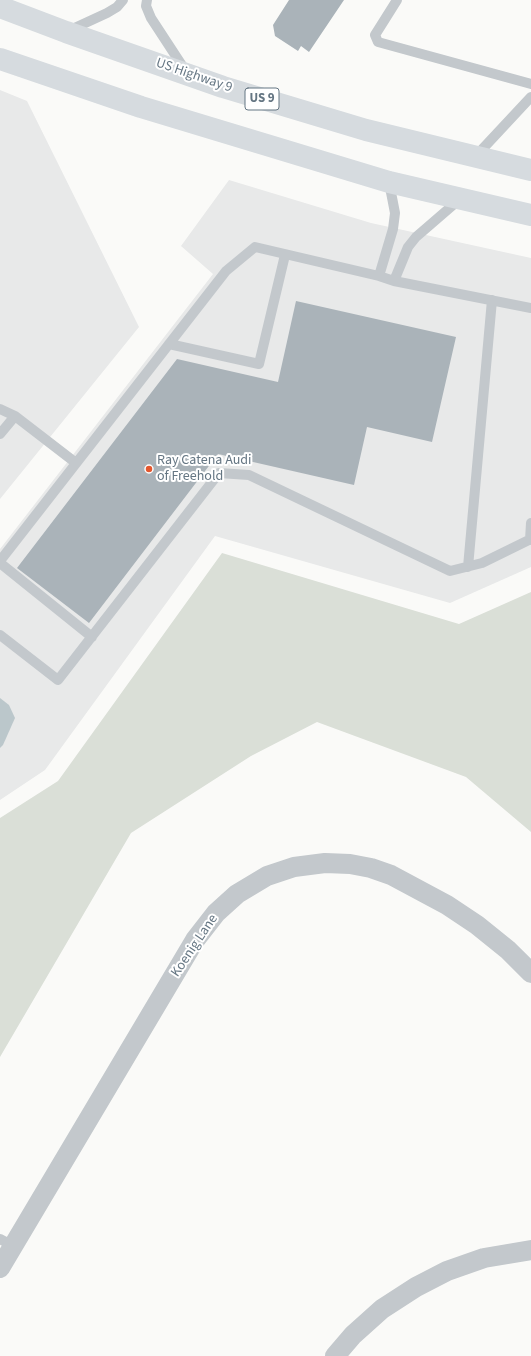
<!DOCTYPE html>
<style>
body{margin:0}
canvas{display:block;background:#fafaf8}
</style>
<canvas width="531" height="1356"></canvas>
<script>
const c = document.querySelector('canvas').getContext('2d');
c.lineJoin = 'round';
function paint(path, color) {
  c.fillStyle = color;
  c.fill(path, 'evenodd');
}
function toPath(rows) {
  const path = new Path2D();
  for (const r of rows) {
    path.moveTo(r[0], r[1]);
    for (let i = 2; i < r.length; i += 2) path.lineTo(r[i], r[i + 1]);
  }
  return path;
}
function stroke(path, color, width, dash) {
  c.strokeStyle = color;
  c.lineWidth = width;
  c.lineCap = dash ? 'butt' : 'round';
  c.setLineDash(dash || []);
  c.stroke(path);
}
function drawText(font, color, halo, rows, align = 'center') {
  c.font = font + ' "Source Sans 3",sans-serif';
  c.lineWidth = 4;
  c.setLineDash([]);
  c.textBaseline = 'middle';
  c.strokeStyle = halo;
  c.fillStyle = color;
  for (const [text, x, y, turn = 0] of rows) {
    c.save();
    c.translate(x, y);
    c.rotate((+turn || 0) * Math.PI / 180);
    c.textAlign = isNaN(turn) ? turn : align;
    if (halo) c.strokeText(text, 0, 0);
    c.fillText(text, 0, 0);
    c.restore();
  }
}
paint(toPath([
 [0,90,27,101,139,327,0,499],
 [229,180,371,223,531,258,531,567,450,603,215,536,45,770,0,800,0,549,213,274,181,246]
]), '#e8e9e9');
paint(toPath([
 [222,553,459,624,531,592,531,832,466,777,317,722,251,756,131,833,0,1057,0,818,58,781]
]), '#dadfd7');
paint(toPath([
 [0,698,9,705,15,718,3,745,0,748]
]), '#bbc7cb');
paint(toPath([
 [289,0,344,0,309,52,301,46,298,51,275,36,273,25],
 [296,301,456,337,432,442,367,427,354,485,218,454,89,623,17,568,177,359,278,382]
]), '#aab3b9');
stroke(toPath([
 [147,0,146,6,151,18,185,70],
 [397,0,375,35,378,42,531,84],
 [68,31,107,13,117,7,123,0],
 [475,157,531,97],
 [379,276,393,229,395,213,389,182],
 [394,281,408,247,416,237,460,199],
 [169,344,259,364,285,255],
 [0,409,15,416,76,463],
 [0,434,15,416],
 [530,540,531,523],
 [0,561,226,271,255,247,379,276,394,281,531,308],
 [0,563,92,637],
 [468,567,492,300],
 [0,635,58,680,219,473,249,475,450,571,482,563,531,539],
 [0,1239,13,1246]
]), '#c3c8cc', 10);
stroke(toPath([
 [0,1268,195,940,216,913,237,894,267,876,294,867,325,863,350,864,371,868,391,875,447,905,477,925,508,950,531,973],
 [335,1356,353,1335,382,1309,416,1287,447,1271,484,1258,531,1250]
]), '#c3c8cc', 20);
stroke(toPath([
 [0,7,66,32,223,87,366,130,531,170],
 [0,59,141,107,389,182,531,215]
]), '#d6dbdf', 22);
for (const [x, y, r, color] of [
 [149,469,4,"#e4572e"]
]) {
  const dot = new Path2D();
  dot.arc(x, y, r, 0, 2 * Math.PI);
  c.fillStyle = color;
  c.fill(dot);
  stroke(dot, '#fff', 1.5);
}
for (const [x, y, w] of [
 [262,99,34]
]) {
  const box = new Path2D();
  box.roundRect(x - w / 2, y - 11, w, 22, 3);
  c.fillStyle = '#fff';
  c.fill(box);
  stroke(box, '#657683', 1);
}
drawText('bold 13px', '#657683', null, [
 ["US 9",262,99]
]);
drawText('14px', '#657683', '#fff', [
 ["US Highway 9",194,76,19],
 ["Koenig Lane",195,946,-56]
]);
drawText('14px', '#657683', '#fff', [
 ["Ray Catena Audi",157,461],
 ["of Freehold",157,477]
], 'left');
</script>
